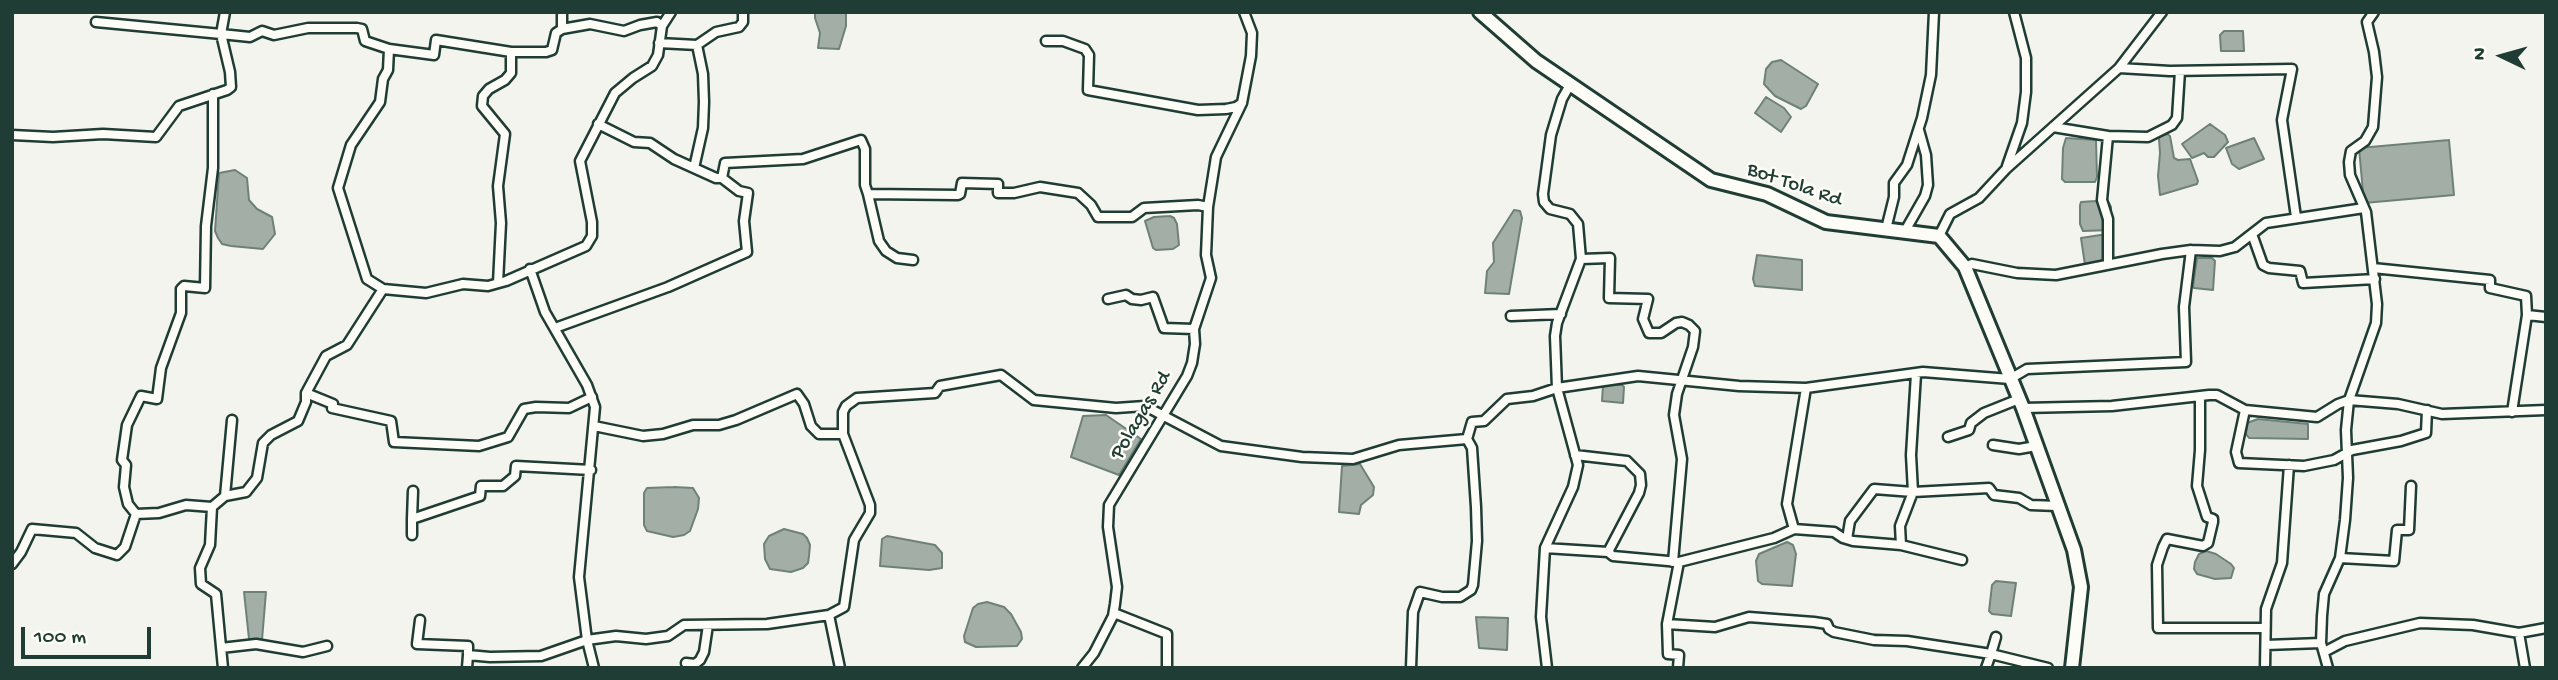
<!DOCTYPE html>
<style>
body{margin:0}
#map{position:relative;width:2558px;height:680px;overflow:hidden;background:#f4f4ef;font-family:"Gochi Hand",sans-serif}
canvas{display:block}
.frame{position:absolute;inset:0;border:14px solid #1f3d34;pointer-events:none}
.north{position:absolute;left:2467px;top:21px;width:70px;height:70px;-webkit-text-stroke:5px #fdfcf7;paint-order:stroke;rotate:275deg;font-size:19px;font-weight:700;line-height:28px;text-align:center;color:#1f3d34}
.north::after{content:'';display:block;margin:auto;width:24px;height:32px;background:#1f3d34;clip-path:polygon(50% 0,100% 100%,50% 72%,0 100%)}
.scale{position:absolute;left:21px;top:627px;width:130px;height:32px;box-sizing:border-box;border:4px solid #1f3d34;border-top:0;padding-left:9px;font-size:21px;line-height:24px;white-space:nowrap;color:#1f3d34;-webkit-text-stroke:5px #fdfcf7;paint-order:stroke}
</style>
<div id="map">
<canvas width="2558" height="680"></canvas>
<div class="frame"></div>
<div class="north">N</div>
<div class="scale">100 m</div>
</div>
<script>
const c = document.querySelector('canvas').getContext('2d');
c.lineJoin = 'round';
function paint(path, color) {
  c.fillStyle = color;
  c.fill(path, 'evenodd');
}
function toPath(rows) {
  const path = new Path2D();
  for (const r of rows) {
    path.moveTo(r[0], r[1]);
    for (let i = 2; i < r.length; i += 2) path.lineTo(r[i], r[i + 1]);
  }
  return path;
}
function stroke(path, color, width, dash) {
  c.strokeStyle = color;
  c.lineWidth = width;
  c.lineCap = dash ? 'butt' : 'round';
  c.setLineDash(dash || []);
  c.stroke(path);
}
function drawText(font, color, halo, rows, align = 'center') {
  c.font = font + ' "Gochi Hand",sans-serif';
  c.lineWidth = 5;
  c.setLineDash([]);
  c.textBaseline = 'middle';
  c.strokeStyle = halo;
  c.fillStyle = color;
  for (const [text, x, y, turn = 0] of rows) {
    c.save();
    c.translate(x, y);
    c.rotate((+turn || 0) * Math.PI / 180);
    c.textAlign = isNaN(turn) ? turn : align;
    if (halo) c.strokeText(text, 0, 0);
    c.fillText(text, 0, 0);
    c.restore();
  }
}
const water = toPath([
 [815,12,846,12,846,26,839,49,818,48,820,33,815,18,815,12],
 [2224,31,2243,31,2244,51,2221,51,2220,35,2224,31],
 [1781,60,1818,84,1806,106,1801,109,1775,96,1764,84,1766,69,1772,62,1781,60],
 [1766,97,1784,108,1791,117,1781,132,1755,113,1766,97],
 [2210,124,2225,135,2228,142,2214,157,2208,157,2204,153,2192,158,2182,144,2210,124],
 [2167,134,2170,136,2174,158,2178,160,2190,159,2198,181,2197,184,2160,195,2158,176,2160,153,2159,139,2160,136,2167,134],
 [2066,138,2096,140,2097,177,2095,182,2065,182,2062,179,2063,148,2066,138],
 [2254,138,2264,159,2239,169,2232,164,2226,148,2254,138],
 [2449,140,2454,195,2364,203,2359,148,2449,140],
 [235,170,247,178,249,200,257,209,272,217,275,234,263,249,231,246,222,244,218,238,215,231,219,173,235,170],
 [2095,201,2109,203,2111,207,2111,230,2083,231,2080,224,2080,205,2081,202,2095,201],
 [1514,210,1520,211,1522,218,1509,294,1485,293,1487,271,1494,262,1493,243,1514,210],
 [1170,216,1174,218,1177,224,1179,245,1173,249,1156,250,1153,248,1145,221,1154,217,1170,216],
 [2107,234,2110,258,2085,265,2081,238,2107,234],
 [1757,255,1802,260,1802,290,1755,286,1753,279,1757,255],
 [2197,258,2212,258,2215,261,2213,290,2194,288,2193,286,2197,258],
 [1603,385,1622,385,1624,387,1623,403,1602,401,1603,385],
 [1106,415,1141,439,1119,475,1071,457,1083,416,1106,415],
 [2258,419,2308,424,2308,439,2249,438,2246,434,2247,423,2258,419],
 [1360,464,1374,487,1373,495,1361,505,1359,514,1339,512,1342,466,1360,464],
 [674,487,693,488,699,498,698,509,690,531,684,535,673,537,647,531,644,525,644,493,647,488,674,487],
 [784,529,803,534,807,538,810,545,809,556,808,563,803,568,791,572,770,569,765,559,764,544,769,536,784,529],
 [887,536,935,545,942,553,942,568,929,570,880,566,882,539,887,536],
 [1787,542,1793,545,1796,554,1792,586,1762,584,1758,581,1756,561,1759,554,1787,542],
 [2206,551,2216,554,2231,564,2234,568,2231,578,2215,579,2197,574,2194,569,2195,562,2199,554,2206,551],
 [1996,581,2016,583,2011,616,1992,614,1989,611,1992,585,1996,581],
 [244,592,266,592,262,640,249,639,244,592],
 [987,602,1004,607,1011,614,1021,632,1022,639,1017,646,976,647,965,642,964,636,973,608,978,604,987,602],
 [1476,617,1508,618,1507,650,1479,648,1476,617]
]);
paint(water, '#a3aea7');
stroke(water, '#6e8179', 2);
const minor = toPath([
 [225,12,221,34,250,37,262,31,274,35,308,28,357,28,362,29,365,41,389,49],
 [562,12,562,29,590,24,624,31,640,25,657,22,662,26],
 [1046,41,1063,41,1085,49,1089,55,1088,90,1198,110,1226,109,1236,107,1242,103],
 [659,43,697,45,716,32,739,27,743,22,743,12],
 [2119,68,2170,71,2292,69,2282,120,2296,217],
 [598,124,634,142,650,143,674,159,716,178,722,178,725,163,803,159,861,140,865,149,865,185,868,194,958,195,960,194,962,183,998,184,998,193,1014,193,1040,187,1078,193,1091,205,1098,217,1132,217,1144,208,1198,205,1208,207],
 [2053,127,2108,136,2102,200,2108,219,2108,264],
 [12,135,53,137,103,134,156,137,179,106,227,90,231,87,230,72,221,34,96,22],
 [2108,136,2148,137,2172,125,2177,118,2180,71],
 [2007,166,2022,123,2026,92,2026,58,2014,12],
 [694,168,703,128,704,102,703,74,697,45],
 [868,194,879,241,886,251,897,258,913,260],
 [1886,229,1894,197,1894,183,1907,165,1922,118,1931,75,1934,12],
 [1905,231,1925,196,1928,185,1926,155,1919,130],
 [2252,234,2263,265,2269,268,2300,271,2303,283,2375,279],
 [1939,236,1950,214,1979,198,2006,169,2119,68,2162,12],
 [1581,259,1610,258,1609,298,1648,299,1643,319,1649,333,1661,333,1676,323,1682,322,1689,325,1695,331,1693,347,1677,394,1674,415,1682,459,1673,562],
 [1965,267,1972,264,2017,273,2056,275,2162,254,2191,250,2220,251,2235,247,2266,223,2364,208],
 [2373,268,2490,280,2490,288,2526,296,2527,315,2546,317],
 [530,269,545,312,587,385,595,407,579,577,587,640,594,668],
 [498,283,501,223,498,186,505,134,482,106,483,96,489,89,505,80,511,73,511,52],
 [383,289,367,279,338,188,351,145,380,102,383,79,388,70,389,49,434,55,436,40,511,52,546,52,552,50,556,33,562,29],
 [1108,299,1126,295,1132,299,1141,300,1153,297,1164,328,1194,329],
 [1511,316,1561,314],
 [555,328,668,287,747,252,744,221,748,193,739,191,722,178],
 [306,393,333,404,332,408,391,421,394,442,479,446,508,437,524,409,536,407,569,408,592,397],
 [2200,396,2200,450,2197,486,2207,517,2213,519,2213,522,2208,543,2203,546,2167,539,2163,547,2157,565,2158,628,2264,628],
 [2023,408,2112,406,2209,395,2217,395,2245,410,2317,417,2338,404,2349,400,2398,404,2442,414,2546,410],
 [2245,410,2236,452,2239,463,2304,466,2334,460,2352,450,2401,441,2426,433,2427,410],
 [2512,412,2527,315],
 [594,426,643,436,663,434,693,425,719,425,736,420,797,394,804,404,811,426,819,434,843,434],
 [1948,437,1969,430,1971,423,1984,413,2019,399],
 [1993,445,2019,449,2036,446],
 [1575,455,1627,461,1640,474,1641,485,1639,493,1608,552],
 [413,491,412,519,480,496,481,486,503,486,515,476,516,466,591,470],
 [225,496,232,420],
 [136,514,128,504,124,487,126,465,122,460,127,425,141,396,157,399,161,368,181,313,181,289,184,286,205,288,206,226,213,168,213,94],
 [1794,529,1787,504,1806,388],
 [412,535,412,519],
 [1847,539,1850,521,1874,489,1913,492,1911,455,1916,374],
 [1901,545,1900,526,1913,492,1989,488,1994,495,2019,498,2031,505,2057,506],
 [1545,548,1608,552,1613,556,1679,562,1774,538,1794,529,1834,532,1843,538,1853,541,1901,545,1962,560],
 [2340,558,2394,561,2397,530,2409,530,2411,486],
 [12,564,21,552,32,529,76,533,95,548,117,555,125,547,136,514,159,513,186,505,212,507],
 [1114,613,1167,634,1167,668],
 [829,615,840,668],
 [420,620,417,644,468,646,468,655,490,657,541,656,587,640,616,636,646,639,668,636,684,625,767,624,829,615,844,607,854,540,870,513,870,505,843,434,843,412,846,406,857,398,935,393,940,386,1001,375,1034,400,1116,408,1145,406,1221,446,1302,457,1353,459,1399,445,1467,439,1472,422,1484,421,1507,399,1533,396,1557,388,1638,376,1739,386,1806,388,1923,372,2010,379,2027,369,2186,362,2184,307,2191,250],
 [1667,624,1715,627,1749,617,1814,622,1827,624,1829,629,1834,632,1874,640,1907,641,1991,654,1986,668],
 [2519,633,2525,668],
 [1996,637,1991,654,2048,668],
 [2266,645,2321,643],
 [221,648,256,644,303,652,327,646],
 [2324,652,2345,641,2420,623,2473,625,2519,633,2546,628],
 [686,663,695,664,700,660,704,652,708,625],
 [223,668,216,594,201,584,200,568,210,545,212,507,225,496,246,492,257,478,263,443,271,435,298,421,306,402,306,393,326,356,347,345,383,289,426,293,463,284,488,286,506,281,586,246,592,236,592,222,580,161,615,93,633,78,652,66,658,55,662,26,671,12],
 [467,668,468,655],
 [1082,668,1094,653,1113,616,1115,604,1117,587,1108,527,1109,505,1187,376,1192,363,1195,344,1194,329,1211,278,1206,255,1208,207,1216,157,1242,103,1251,56,1252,33,1244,12],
 [1411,668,1413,612,1420,592,1442,597,1460,597,1471,590,1473,585,1477,541,1476,507,1472,448,1467,439],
 [1547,668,1541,617,1545,548,1573,487,1578,465,1557,388,1555,336,1557,323,1581,259,1578,224,1570,214,1550,209,1544,202,1543,194,1551,135,1562,99,1571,83],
 [1678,668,1679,655,1668,654,1667,624,1679,562],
 [2265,668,2266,609,2282,563,2289,465],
 [2328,668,2321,643,2322,616,2324,594,2340,558,2345,520,2348,478,2346,430,2349,400,2376,323,2377,304,2366,212,2350,175,2349,162,2351,151,2365,141,2373,127,2377,77,2374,52,2367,22,2374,12]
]);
const secondary = toPath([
 [1480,12,1536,61,1711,180,1767,194,1826,222,1939,236,1965,267,2023,408,2074,550,2081,587,2072,668]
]);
stroke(minor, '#1f3d34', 13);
stroke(secondary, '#1f3d34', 18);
stroke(minor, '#fdfcf7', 8);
stroke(secondary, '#fdfcf7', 12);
drawText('21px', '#1f3d34', '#fdfcf7', [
 ["Bot Tola Rd",1794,186,19],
 ["Polagas Rd",1142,416,-59]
]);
</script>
